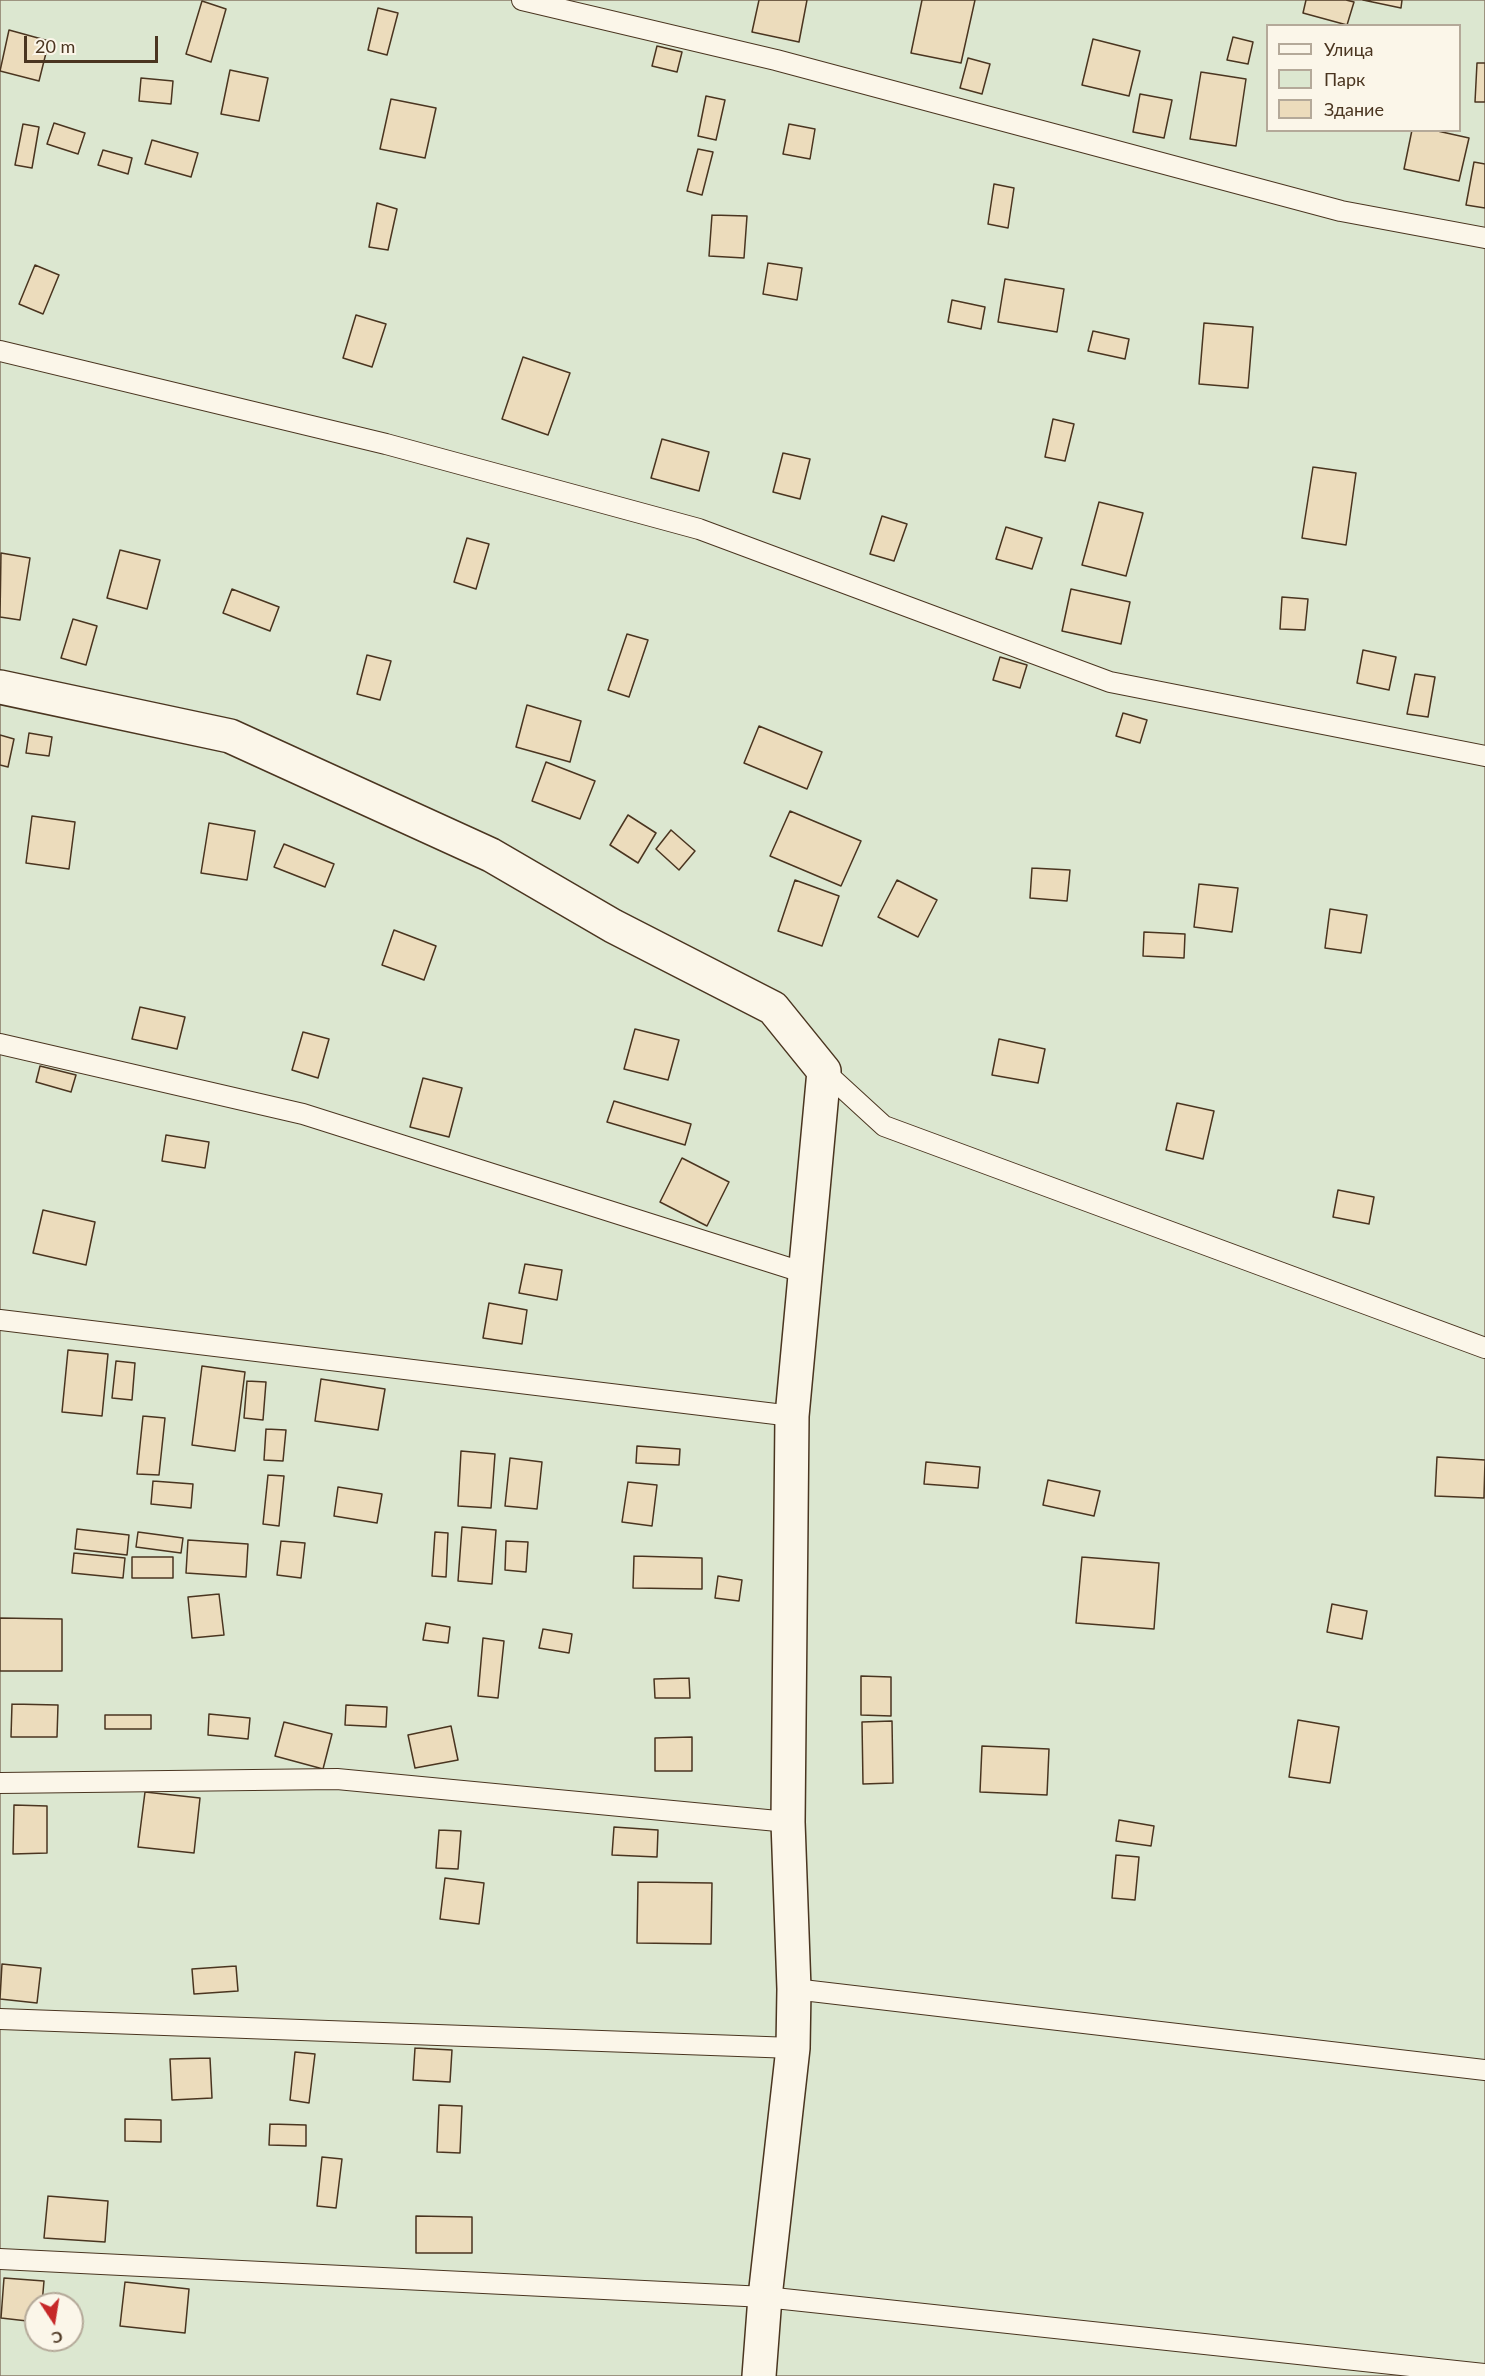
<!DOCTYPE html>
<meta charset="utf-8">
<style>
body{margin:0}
#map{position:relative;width:1485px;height:2376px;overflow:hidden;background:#fbf6e9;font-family:Lato,sans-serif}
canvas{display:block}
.legend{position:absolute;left:1266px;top:24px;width:195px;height:108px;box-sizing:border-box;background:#fbf6e9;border:2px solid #b4a999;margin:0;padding:8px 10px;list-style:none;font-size:18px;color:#4a3520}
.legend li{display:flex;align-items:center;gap:12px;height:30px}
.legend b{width:30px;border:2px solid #b4a999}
.north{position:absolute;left:24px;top:2292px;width:60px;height:60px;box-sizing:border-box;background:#fbf6e9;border:2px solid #b4a999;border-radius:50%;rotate:168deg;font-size:16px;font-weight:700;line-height:24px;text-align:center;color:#4a3520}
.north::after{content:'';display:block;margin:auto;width:21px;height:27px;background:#c62828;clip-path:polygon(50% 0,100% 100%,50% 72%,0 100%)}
.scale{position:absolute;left:24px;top:36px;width:134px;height:27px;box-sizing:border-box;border:3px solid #4a3520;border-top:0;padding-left:8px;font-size:18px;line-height:21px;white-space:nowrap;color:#4a3520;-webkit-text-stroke:4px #fbf6e9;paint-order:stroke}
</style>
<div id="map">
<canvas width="1485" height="2376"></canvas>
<ul class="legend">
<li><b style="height:8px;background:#fbf6e9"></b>Улица</li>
<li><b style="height:16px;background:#dce7d0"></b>Парк</li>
<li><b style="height:16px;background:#ecdcbc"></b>Здание</li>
</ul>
<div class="north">С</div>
<div class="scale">20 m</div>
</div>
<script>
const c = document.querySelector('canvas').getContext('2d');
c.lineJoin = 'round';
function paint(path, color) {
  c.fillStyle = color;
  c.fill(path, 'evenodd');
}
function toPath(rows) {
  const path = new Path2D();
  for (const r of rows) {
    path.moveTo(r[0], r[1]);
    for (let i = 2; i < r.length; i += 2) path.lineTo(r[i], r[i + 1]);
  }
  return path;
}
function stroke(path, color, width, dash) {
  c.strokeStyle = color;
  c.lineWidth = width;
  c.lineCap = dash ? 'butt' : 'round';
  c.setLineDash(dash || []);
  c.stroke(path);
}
const green = toPath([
 [0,0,1485,0,1485,2376,0,2376,0,0],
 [1268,26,1460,26,1460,130,1268,130,1268,26],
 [36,2304,72,2304,72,2340,36,2340,36,2304]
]);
paint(green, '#dce7d0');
stroke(green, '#887966', 1.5);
const building = toPath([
 [759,0,807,0,799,42,752,32,759,0],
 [922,0,975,0,961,63,911,53,922,0],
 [1306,0,1346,0,1354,2,1347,25,1303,13,1306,0],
 [1363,0,1402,0,1401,8,1363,0],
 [202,1,226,9,211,62,186,54,202,1],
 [378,8,398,13,387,55,368,50,378,8],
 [9,30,49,41,39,81,0,71,9,30],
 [1233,37,1253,42,1248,64,1227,60,1233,37],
 [1093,39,1140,51,1129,96,1082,85,1093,39],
 [657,46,682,52,677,72,652,66,657,46],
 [968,58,990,64,982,94,960,88,968,58],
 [1477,63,1485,63,1485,102,1475,102,1477,63],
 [230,70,268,78,259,121,221,114,230,70],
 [1201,72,1246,79,1236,146,1190,139,1201,72],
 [141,78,173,81,171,104,139,101,141,78],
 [1140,94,1172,100,1164,138,1133,132,1140,94],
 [706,96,725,100,716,140,698,136,706,96],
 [391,99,436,108,425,158,380,149,391,99],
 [54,123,85,133,78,154,47,144,54,123],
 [23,124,39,127,32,168,15,165,23,124],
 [789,124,815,129,810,159,783,154,789,124],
 [1412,130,1433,130,1469,138,1459,181,1404,169,1412,130],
 [152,140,198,153,191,177,145,164,152,140],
 [698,149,713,152,702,195,687,191,698,149],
 [103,150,132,158,128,174,98,165,103,150],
 [1474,162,1485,164,1485,208,1466,205,1474,162],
 [994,184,1014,188,1008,228,988,224,994,184],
 [377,203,397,209,388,250,369,247,377,203],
 [712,215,747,216,744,258,709,256,712,215],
 [768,263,802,268,797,300,763,294,768,263],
 [35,265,59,275,43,314,19,304,35,265],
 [1005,279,1064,289,1057,332,998,322,1005,279],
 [952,300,985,307,981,329,948,322,952,300],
 [356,315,386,324,372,367,343,358,356,315],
 [1204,323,1253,327,1248,388,1199,384,1204,323],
 [1093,331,1129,339,1125,359,1088,351,1093,331],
 [523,357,570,373,548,435,502,419,523,357],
 [1053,419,1074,424,1065,461,1045,457,1053,419],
 [662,439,709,452,699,491,651,478,662,439],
 [783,453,810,459,800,499,773,492,783,453],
 [1313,467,1356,473,1346,545,1302,538,1313,467],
 [1099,502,1143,513,1126,576,1082,565,1099,502],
 [882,516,907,524,894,561,870,554,882,516],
 [1006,527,1042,538,1032,569,996,559,1006,527],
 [467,538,489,544,476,589,454,582,467,538],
 [120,550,160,560,147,609,107,598,120,550],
 [1,553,30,558,20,620,0,617,1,553],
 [232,589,279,607,270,631,223,613,232,589],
 [1071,589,1130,602,1121,644,1062,631,1071,589],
 [1282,597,1308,599,1305,630,1280,629,1282,597],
 [73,619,97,626,86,665,61,658,73,619],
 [627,634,648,640,629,697,608,690,627,634],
 [1363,650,1396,657,1389,690,1357,683,1363,650],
 [367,655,391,661,380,700,357,694,367,655],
 [1000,657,1027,665,1020,688,993,680,1000,657],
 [1415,674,1435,677,1428,717,1407,714,1415,674],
 [527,705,581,721,570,762,516,747,527,705],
 [1123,713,1147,720,1140,743,1116,736,1123,713],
 [759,726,822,752,807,789,744,763,759,726],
 [29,733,52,737,49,756,26,753,29,733],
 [0,735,14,739,8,767,0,765,0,735],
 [546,762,595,781,580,819,532,801,546,762],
 [790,811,861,841,841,886,770,856,790,811],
 [628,815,656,833,638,863,610,845,628,815],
 [32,816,75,822,69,869,26,863,32,816],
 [209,823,255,831,247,880,201,873,209,823],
 [671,830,695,851,679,870,656,849,671,830],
 [284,844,334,864,325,887,274,867,284,844],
 [1032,868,1070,870,1067,901,1030,898,1032,868],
 [795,880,839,896,822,946,778,931,795,880],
 [897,880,937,900,918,937,878,917,897,880],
 [1199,884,1238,888,1232,932,1194,927,1199,884],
 [1330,909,1367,915,1361,953,1325,948,1330,909],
 [394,930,436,946,424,980,382,965,394,930],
 [1144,932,1185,934,1184,958,1143,956,1144,932],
 [140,1007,185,1017,177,1049,132,1039,140,1007],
 [635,1029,679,1040,668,1080,624,1069,635,1029],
 [303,1032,329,1039,318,1078,292,1070,303,1032],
 [999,1039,1045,1049,1038,1083,992,1075,999,1039],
 [40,1066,76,1075,71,1092,36,1082,40,1066],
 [423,1078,462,1088,449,1137,410,1127,423,1078],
 [614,1101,691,1124,685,1145,607,1122,614,1101],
 [1177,1103,1214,1111,1203,1159,1166,1150,1177,1103],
 [166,1135,209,1142,205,1168,162,1161,166,1135],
 [682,1158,729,1182,707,1226,660,1202,682,1158],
 [1338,1190,1374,1197,1369,1224,1333,1217,1338,1190],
 [43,1210,95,1222,86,1265,33,1253,43,1210],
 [525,1264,562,1270,557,1300,519,1293,525,1264],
 [489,1303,527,1310,522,1344,483,1338,489,1303],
 [68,1350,108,1354,102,1416,62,1412,68,1350],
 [116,1361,135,1363,132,1400,112,1398,116,1361],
 [202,1366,245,1372,235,1451,192,1445,202,1366],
 [321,1379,385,1389,378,1430,315,1421,321,1379],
 [247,1381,266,1382,263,1420,244,1418,247,1381],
 [143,1416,165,1418,159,1475,137,1474,143,1416],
 [266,1429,286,1430,283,1461,264,1460,266,1429],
 [637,1446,680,1449,679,1465,636,1463,637,1446],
 [461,1451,495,1454,491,1508,458,1506,461,1451],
 [1437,1457,1485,1460,1484,1498,1435,1496,1437,1457],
 [510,1458,542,1462,537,1509,505,1506,510,1458],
 [926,1462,980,1467,978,1488,924,1484,926,1462],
 [268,1475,284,1476,279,1526,263,1524,268,1475],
 [1048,1480,1100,1491,1094,1516,1043,1505,1048,1480],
 [153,1481,193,1484,191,1508,151,1504,153,1481],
 [628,1482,657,1485,652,1526,622,1522,628,1482],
 [338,1487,382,1494,377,1523,334,1516,338,1487],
 [462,1527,496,1530,492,1584,458,1581,462,1527],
 [77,1529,129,1535,127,1555,75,1549,77,1529],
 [138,1532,183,1538,181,1553,136,1547,138,1532],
 [435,1532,448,1533,446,1577,432,1576,435,1532],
 [188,1540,248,1544,246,1577,186,1573,188,1540],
 [281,1541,305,1543,301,1578,277,1575,281,1541],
 [506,1541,528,1542,526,1572,505,1570,506,1541],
 [74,1553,125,1558,123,1578,72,1573,74,1553],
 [634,1556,702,1558,702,1589,633,1588,634,1556],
 [132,1557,173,1557,173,1578,132,1578,132,1557],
 [1082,1557,1159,1563,1154,1629,1076,1623,1082,1557],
 [718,1576,742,1580,739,1601,715,1598,718,1576],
 [219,1594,224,1635,192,1638,188,1597,219,1594],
 [1332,1604,1367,1611,1362,1639,1327,1632,1332,1604],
 [0,1618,62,1619,62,1671,0,1671,0,1618],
 [426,1623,450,1627,448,1643,423,1640,426,1623],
 [543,1629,572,1634,569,1653,539,1648,543,1629],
 [483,1638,504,1641,498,1698,478,1696,483,1638],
 [861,1676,891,1677,891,1716,861,1715,861,1676],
 [689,1678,690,1698,655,1698,654,1679,689,1678],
 [12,1704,58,1705,57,1737,11,1737,12,1704],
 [346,1705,387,1707,386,1727,345,1725,346,1705],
 [209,1714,250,1718,248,1739,208,1735,209,1714],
 [105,1715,151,1715,151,1729,105,1729,105,1715],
 [1298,1720,1339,1727,1330,1783,1289,1777,1298,1720],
 [892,1721,893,1783,863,1784,862,1722,892,1721],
 [284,1722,332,1734,323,1769,275,1756,284,1722],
 [451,1726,458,1760,415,1768,408,1735,451,1726],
 [692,1737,692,1771,655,1771,655,1738,692,1737],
 [982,1746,1049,1749,1047,1795,980,1792,982,1746],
 [145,1792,200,1798,194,1853,138,1847,145,1792],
 [14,1805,47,1806,47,1853,13,1854,14,1805],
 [1119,1820,1154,1826,1151,1846,1116,1841,1119,1820],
 [614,1827,658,1830,657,1857,612,1855,614,1827],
 [439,1830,461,1831,458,1869,436,1868,439,1830],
 [1116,1855,1139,1857,1135,1900,1112,1898,1116,1855],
 [445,1878,484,1883,479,1924,440,1919,445,1878],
 [638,1882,712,1883,711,1944,637,1943,638,1882],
 [2,1964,41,1968,37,2003,0,1999,2,1964],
 [236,1966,238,1991,194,1994,192,1969,236,1966],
 [415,2048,452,2050,450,2082,413,2080,415,2048],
 [295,2052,315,2054,309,2103,290,2100,295,2052],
 [210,2058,212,2098,172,2100,170,2059,210,2058],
 [439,2105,462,2106,460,2153,437,2152,439,2105],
 [125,2119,161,2120,161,2142,125,2141,125,2119],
 [270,2124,306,2125,306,2146,269,2145,270,2124],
 [322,2157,342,2159,336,2208,317,2206,322,2157],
 [48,2196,108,2201,105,2242,44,2238,48,2196],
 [416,2216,472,2217,472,2253,416,2253,416,2216],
 [4,2278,44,2281,42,2304,36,2304,36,2322,1,2318,4,2278],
 [125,2282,189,2289,185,2333,120,2326,125,2282]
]);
paint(building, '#ecdcbc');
stroke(building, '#4a3520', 1.5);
const service = toPath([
 [522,0,776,60,1341,211,1485,238],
 [0,351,386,444,699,529,1110,682,1485,756],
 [0,1044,303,1114,805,1273],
 [824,1071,884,1126,1485,1348],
 [0,1320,792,1416],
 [0,1783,337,1779,788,1822],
 [794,1989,1485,2070],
 [0,2019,793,2048],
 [0,2259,765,2297,1485,2374]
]);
const minor = toPath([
 [0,687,230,736,491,855,613,926,773,1008,824,1071,792,1416,788,1822,794,1989,793,2048,765,2297,759,2376]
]);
stroke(service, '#4a3520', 22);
stroke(minor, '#4a3520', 36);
stroke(service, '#fbf6e9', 20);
stroke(minor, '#fbf6e9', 33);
</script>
